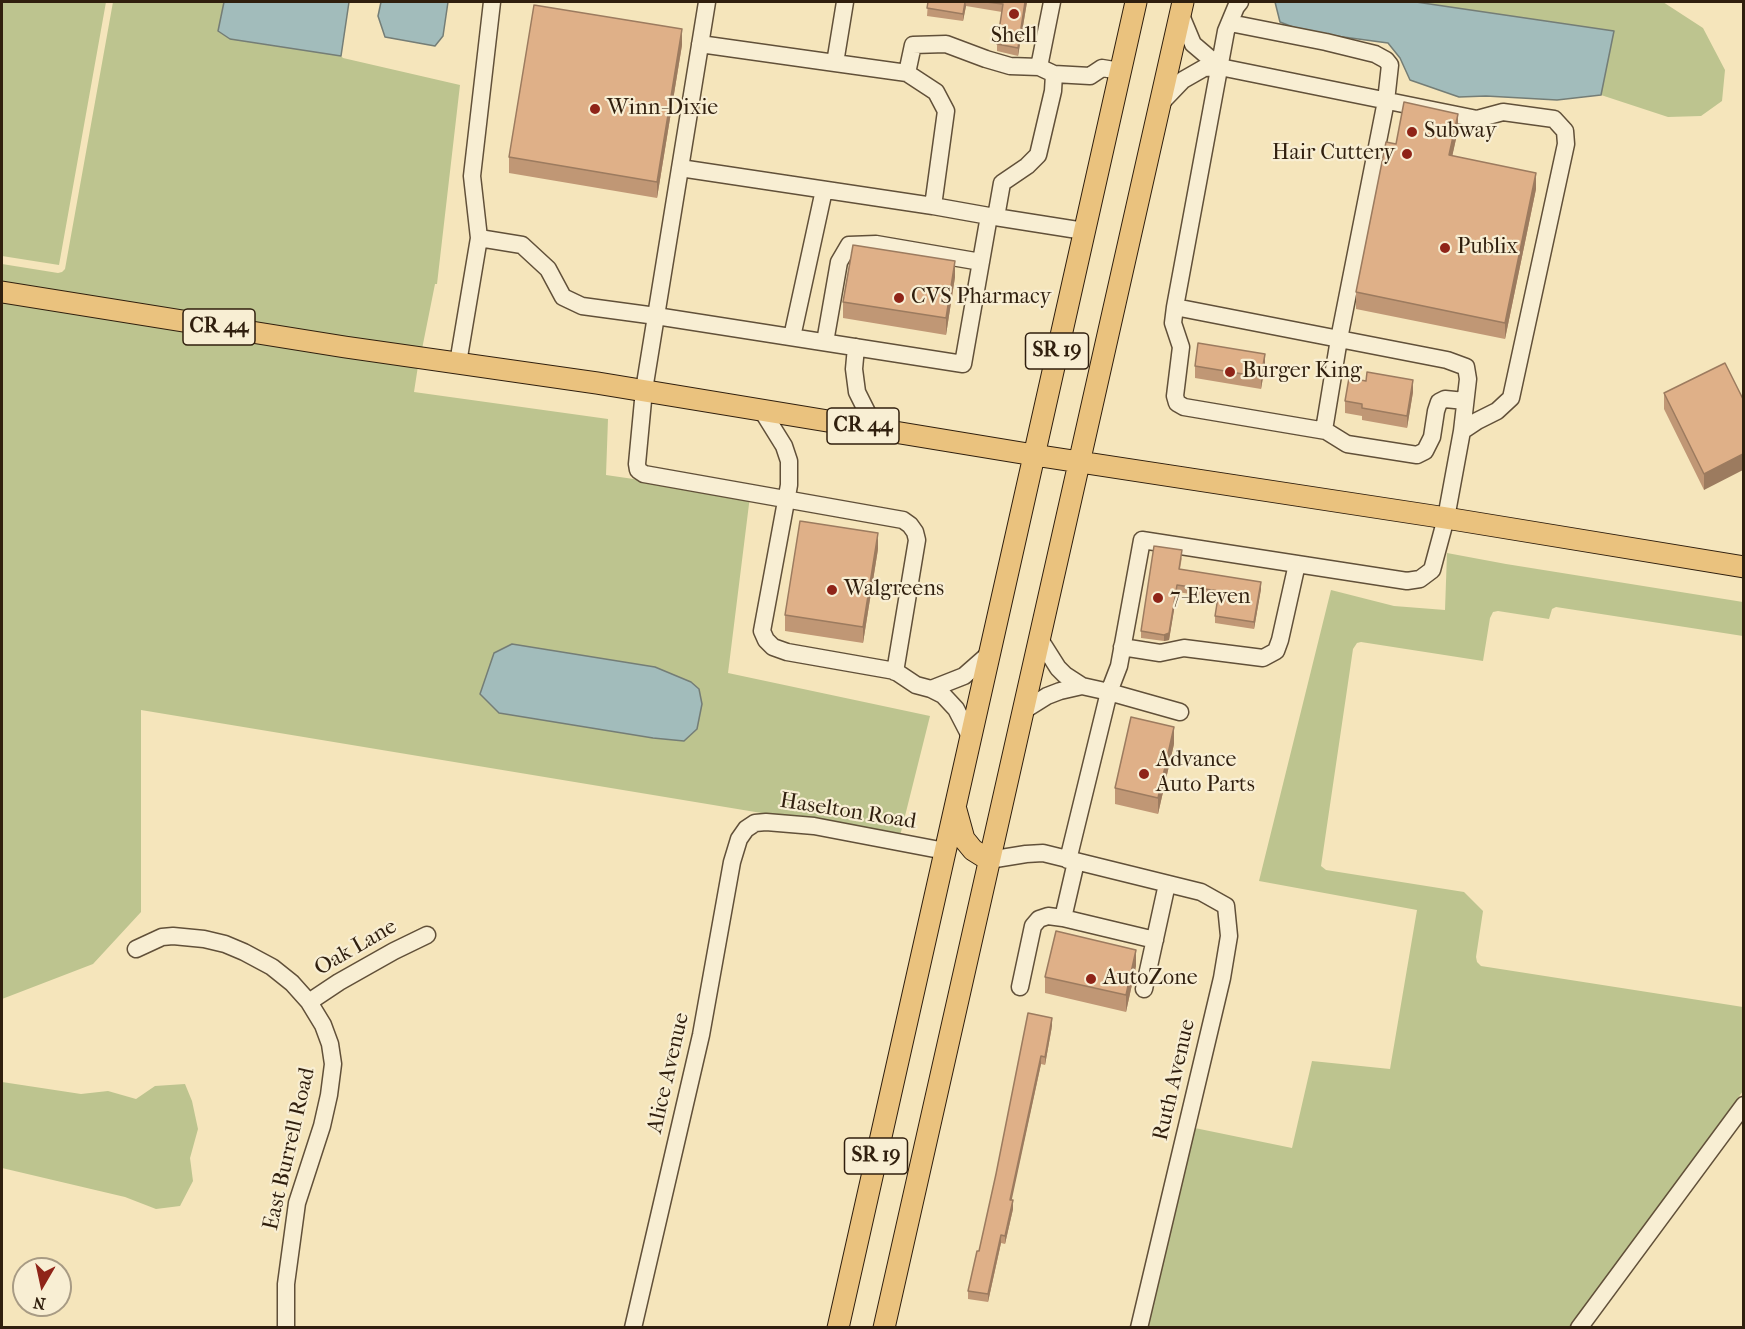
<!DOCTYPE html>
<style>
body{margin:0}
#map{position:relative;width:1745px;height:1329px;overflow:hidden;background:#f5e5bb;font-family:"IM FELL French Canon",serif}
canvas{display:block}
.frame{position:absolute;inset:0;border:3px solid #301f0e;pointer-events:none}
.north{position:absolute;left:12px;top:1257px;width:60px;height:60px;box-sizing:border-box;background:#f8eed3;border:2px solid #a89b84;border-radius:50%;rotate:189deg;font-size:16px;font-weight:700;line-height:24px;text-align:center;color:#301f0e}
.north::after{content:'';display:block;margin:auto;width:21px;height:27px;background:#8f2418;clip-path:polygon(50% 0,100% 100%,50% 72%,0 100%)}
</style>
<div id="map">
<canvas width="1745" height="1329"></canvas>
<div class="frame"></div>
<div class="north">N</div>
</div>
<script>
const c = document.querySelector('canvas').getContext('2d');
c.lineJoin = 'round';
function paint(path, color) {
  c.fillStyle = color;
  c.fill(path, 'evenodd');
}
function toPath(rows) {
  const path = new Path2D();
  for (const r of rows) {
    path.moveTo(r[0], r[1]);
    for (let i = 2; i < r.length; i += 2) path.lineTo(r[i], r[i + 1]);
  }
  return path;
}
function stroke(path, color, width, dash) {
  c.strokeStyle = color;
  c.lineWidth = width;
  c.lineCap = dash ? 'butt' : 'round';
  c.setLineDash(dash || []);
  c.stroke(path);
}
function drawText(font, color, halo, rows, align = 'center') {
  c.font = font + ' "IM FELL French Canon",serif';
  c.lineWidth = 4.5;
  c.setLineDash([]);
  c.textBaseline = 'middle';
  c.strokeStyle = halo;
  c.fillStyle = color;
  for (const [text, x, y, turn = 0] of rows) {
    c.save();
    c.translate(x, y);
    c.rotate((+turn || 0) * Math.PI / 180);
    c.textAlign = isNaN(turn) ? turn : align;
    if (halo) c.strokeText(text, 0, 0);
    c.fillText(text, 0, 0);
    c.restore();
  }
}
paint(toPath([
 [2,2,106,2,59,265,2,256],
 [113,2,224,2,218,31,341,56,343,58,460,85,437,284,435,284,422,349,2,283,2,264,58,273,62,272,65,269],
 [1416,2,1663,2,1703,28,1725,70,1722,101,1701,116,1668,117,1601,95,1613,31],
 [2,301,418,366,414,392,608,419,606,475,750,496,728,673,930,716,900,836,141,710,141,912,93,964,2,999],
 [512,644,655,667,691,682,697,729,684,741,653,738,499,713],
 [1447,553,1506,564,1743,602,1743,636,1556,607,1552,609,1549,619,1498,611,1493,612,1490,618,1483,661,1361,642,1357,643,1353,649,1321,866,1326,870,1464,892,1483,911,1476,957,1477,962,1481,966,1743,1007,1743,1091,1569,1327,1138,1328,1185,1126,1292,1148,1312,1061,1390,1069,1417,910,1259,881,1331,590,1394,606,1445,610],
 [2,1082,81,1094,108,1091,136,1099,155,1086,185,1084,192,1101,198,1129,190,1158,193,1181,180,1206,156,1209,125,1197,2,1168]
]), '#bdc48f');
const water = toPath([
 [224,2,349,2,341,56,230,39,218,31,224,2],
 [381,2,448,2,443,36,435,46,385,37,378,16,381,2],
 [1275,2,1416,2,1614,31,1601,95,1557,100,1486,96,1459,97,1410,80,1400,58,1388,43,1306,32,1280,22,1275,2],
 [512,644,655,667,691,682,699,689,702,704,697,729,684,741,653,738,499,713,480,694,494,653,512,644]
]);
paint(water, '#a2bcbb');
stroke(water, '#747d76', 1.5);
const minor = toPath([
 [845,2,835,63,907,73,936,92,946,111,933,206,989,216],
 [1052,2,1039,67,1054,74,1090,76,1102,68,1120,71],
 [1240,2,1236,7,1226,31,1175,307,1173,323,1181,347,1175,396,1177,403,1184,407,1326,431,1347,444,1417,455,1425,451,1432,437,1436,411,1439,402,1445,399,1465,401],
 [1230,23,1326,42,1375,54,1386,60,1390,65,1386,101,1339,339,1324,430],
 [700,44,835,63],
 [907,73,913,45,946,44,986,59,1010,66,1039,67],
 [1160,104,1183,80,1204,68,1220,67,1193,44,1180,13],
 [680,168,933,206],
 [996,217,1002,183,1027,166,1038,155,1053,91,1054,74],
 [479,238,522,245,548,269,563,297,582,306,656,316,707,2],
 [1175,307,1447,360,1466,367,1468,379,1462,431],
 [792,337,824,190],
 [825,342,839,262,849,245,876,244,981,262],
 [856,347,854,369,857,392,867,412,865,427],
 [458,363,479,238,472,176,492,2],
 [761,409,784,446,789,461,789,485,762,631,766,640,773,647,787,652,895,671,916,685,931,689],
 [1122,647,1160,653,1184,648,1263,658,1276,651,1280,640,1297,564],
 [895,672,917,540,915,532,910,525,903,520,644,474,638,470,637,464,644,390,656,316,963,364,989,216,1084,231],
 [1023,711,1047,696,1060,691,1082,686,1065,675,1058,668,1039,638],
 [1180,712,1109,692,1119,666,1142,540,1407,581,1420,579,1432,570,1446,518,1462,431,1477,421,1497,411,1511,398,1566,144,1565,131,1554,119,1503,112,1477,119,1220,67],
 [970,736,956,709,943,695,931,689,964,676,989,654],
 [989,860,1026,854,1043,853,1201,892,1226,906,1229,936,1222,978,1139,1328],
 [1068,860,1109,692,1082,686],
 [1076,862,1063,918,1155,940],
 [136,949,162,937,173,936,204,939,225,944,244,952,272,967,292,983,309,1002,323,1025,330,1044,333,1064,329,1095,322,1126,297,1203,286,1284,286,1328],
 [1020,987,1033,926,1039,919,1048,916,1063,918],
 [1144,989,1167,884],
 [309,1002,339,982,394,951,427,935],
 [633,1328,701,1035,732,862,739,839,746,829,755,823,766,822,814,826,945,851],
 [1579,1328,1744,1105]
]);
const major = toPath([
 [2,292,345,347,597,383,1034,455,1446,518,1744,567],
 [956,810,964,839,973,850,989,860],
 [838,1328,1136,2],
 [884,1328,1183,2]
]);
stroke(minor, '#615039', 19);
stroke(major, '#301f0e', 23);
stroke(minor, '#f8eed3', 16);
stroke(major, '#eac27e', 21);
paint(toPath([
 [928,2,1027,2,1018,56,997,51,997,44,1002,12,966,6,963,21,927,16],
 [682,45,657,198,509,173,509,157],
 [1458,130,1452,156,1536,189,1505,339,1356,309,1356,292,1396,144],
 [955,277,946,335,843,318,843,302],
 [1195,366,1265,366,1261,389,1195,378],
 [1413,392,1407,428,1362,420,1362,416,1345,413,1345,401],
 [1664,393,1743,399,1704,490,1664,409],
 [878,549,863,643,785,631,785,615],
 [1182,557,1180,569,1261,589,1254,629,1215,623,1215,616,1218,598,1177,592,1169,640,1164,641,1141,638,1141,631],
 [1174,744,1158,814,1115,804,1115,788],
 [1136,966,1126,1012,1045,993,1045,977],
 [1052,1026,1045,1065,1041,1064,1011,1200,1013,1209,1005,1244,1001,1243,988,1302,968,1299,968,1291,979,1251,996,1174]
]), '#c09775');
paint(toPath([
 [965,2,966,6,963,21,963,14],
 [1025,2,1027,2,1018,56,1018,48],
 [682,29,682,45,657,198,657,182],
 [1458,114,1458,130,1449,171,1449,155],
 [1536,173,1536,189,1505,339,1505,323],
 [955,261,955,277,946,335,946,318],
 [1265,354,1265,366,1261,389,1261,377],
 [1413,380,1413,392,1407,428,1407,416],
 [1743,454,1743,470,1704,490,1704,474],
 [878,533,878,549,863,643,863,627],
 [1261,582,1261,589,1254,629,1254,622],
 [1177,585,1177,592,1169,640,1164,641,1164,635],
 [1174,727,1174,744,1158,814,1158,798],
 [1136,950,1136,966,1126,1012,1126,995],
 [1052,1018,1052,1026,1045,1065,1045,1057],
 [1041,1056,1041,1064,1010,1208,1010,1200],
 [1013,1200,1013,1209,1005,1244,1005,1236],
 [1001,1235,1001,1243,988,1302,988,1294]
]), '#9c7b5f');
const building = toPath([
 [928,2,965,2,963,14,927,8,928,2],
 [986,2,1025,2,1018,48,997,44,1003,4,986,2],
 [534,5,682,29,657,182,509,157,534,5],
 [1404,102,1458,114,1449,155,1536,173,1505,323,1356,292,1386,142,1396,144,1404,102],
 [853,245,955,261,946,318,843,302,853,245],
 [1198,343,1265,354,1261,377,1195,366,1198,343],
 [1725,363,1743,399,1743,454,1704,474,1664,393,1725,363],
 [1367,372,1413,380,1407,416,1362,408,1362,404,1345,401,1349,378,1366,381,1367,372],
 [800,521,878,533,863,627,785,615,800,521],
 [1154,546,1182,550,1179,569,1261,582,1254,622,1215,616,1219,591,1177,585,1169,633,1164,635,1141,631,1154,546],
 [1131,717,1174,727,1158,798,1115,788,1131,717],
 [1056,931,1136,950,1126,995,1045,977,1056,931],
 [1028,1013,1052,1018,1045,1057,1041,1056,1010,1200,1013,1200,1005,1236,1001,1235,988,1294,968,1291,977,1251,979,1251,996,1174,1028,1013]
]);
paint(building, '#dfb088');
stroke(building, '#9c7b5f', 1.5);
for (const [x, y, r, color] of [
 [1014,14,6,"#8f2418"],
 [595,109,6,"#8f2418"],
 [1412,132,6,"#8f2418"],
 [1407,154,6,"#8f2418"],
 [1445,248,6,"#8f2418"],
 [899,298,6,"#8f2418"],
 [1230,372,6,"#8f2418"],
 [832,590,6,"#8f2418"],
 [1158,598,6,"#8f2418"],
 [1144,774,6,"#8f2418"],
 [1091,979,6,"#8f2418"]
]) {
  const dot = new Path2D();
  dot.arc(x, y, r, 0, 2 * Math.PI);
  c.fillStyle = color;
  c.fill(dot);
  stroke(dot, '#f8eed3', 2);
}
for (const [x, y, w] of [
 [219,327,72],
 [1057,351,63],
 [863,426,72],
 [876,1156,63]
]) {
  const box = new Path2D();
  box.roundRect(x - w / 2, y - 18, w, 36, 4.5);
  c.fillStyle = '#f8eed3';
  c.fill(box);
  stroke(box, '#301f0e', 1.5);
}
drawText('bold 21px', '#301f0e', null, [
 ["CR 44",219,327],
 ["SR 19",1057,351],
 ["CR 44",863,426],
 ["SR 19",876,1156]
]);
drawText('22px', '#301f0e', '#f8eed3', [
 ["Shell",1014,37,"center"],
 ["Winn-Dixie",607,109],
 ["Subway",1424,132],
 ["Hair Cuttery",1395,154,"right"],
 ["Publix",1457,248],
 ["CVS Pharmacy",911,298],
 ["Burger King",1242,372],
 ["Walgreens",844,590],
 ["7-Eleven",1170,598],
 ["Advance",1156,761],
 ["Auto Parts",1156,786],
 ["AutoZone",1103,979]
], 'left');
drawText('22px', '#301f0e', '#f8eed3', [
 ["Haselton Road",848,812,9],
 ["Oak Lane",356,948,-30],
 ["Alice Avenue",669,1073,-77],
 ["Ruth Avenue",1175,1080,-77],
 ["East Burrell Road",290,1149,-77]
]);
</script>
